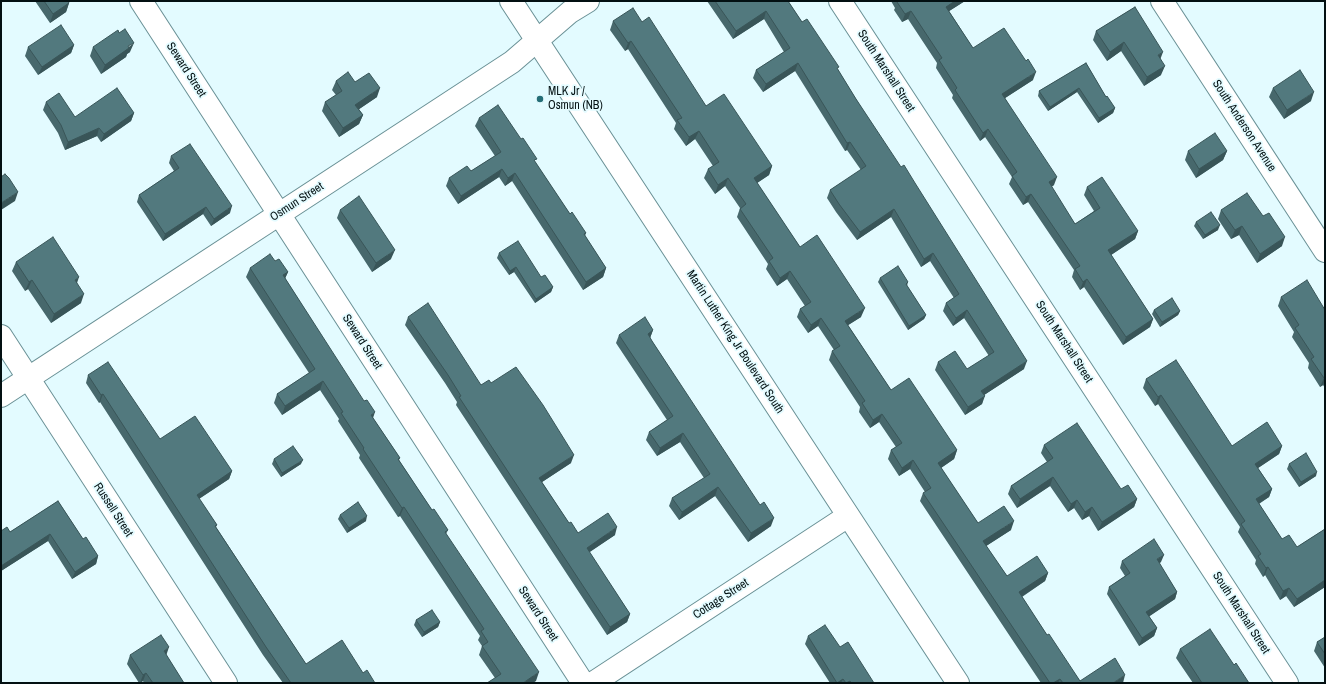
<!DOCTYPE html>
<style>
body{margin:0}
#map{position:relative;width:1326px;height:684px;overflow:hidden;background:#e3fbff;font-family:"Archivo Narrow",sans-serif}
canvas{display:block}
.frame{position:absolute;inset:0;border:2px solid #031012;pointer-events:none}
</style>
<div id="map">
<canvas width="1326" height="684"></canvas>
<div class="frame"></div>
</div>
<script>
const c = document.querySelector('canvas').getContext('2d');
c.lineJoin = 'round';
function toPath(rows) {
  const path = new Path2D();
  for (const r of rows) {
    path.moveTo(r[0], r[1]);
    for (let i = 2; i < r.length; i += 2) path.lineTo(r[i], r[i + 1]);
  }
  return path;
}
function stroke(path, color, width, dash) {
  c.strokeStyle = color;
  c.lineWidth = width;
  c.lineCap = dash ? 'butt' : 'round';
  c.setLineDash(dash || []);
  c.stroke(path);
}
function paint(path, color) {
  c.fillStyle = color;
  c.fill(path, 'evenodd');
}
function drawText(font, color, halo, rows, align = 'center') {
  c.font = font + ' "Archivo Narrow",sans-serif';
  c.lineWidth = 3.5;
  c.setLineDash([]);
  c.textBaseline = 'middle';
  c.strokeStyle = halo;
  c.fillStyle = color;
  for (const [text, x, y, turn = 0] of rows) {
    c.save();
    c.translate(x, y);
    c.rotate((+turn || 0) * Math.PI / 180);
    c.textAlign = isNaN(turn) ? turn : align;
    if (halo) c.strokeText(text, 0, 0);
    c.fillText(text, 0, 0);
    c.restore();
  }
}
const street = toPath([
 [141,1,583,683],
 [840,1,1287,683],
 [1162,1,1325,251],
 [1,336,226,683],
 [1,396,512,62,570,12,588,1],
 [593,683,848,516]
]);
const secondary = toPath([
 [511,1,958,683]
]);
stroke(street, '#6a9196', 24);
stroke(secondary, '#6a9196', 24);
stroke(street, '#fff', 22);
stroke(secondary, '#fff', 22);
paint(toPath([
 [35,1,68,1,69,3,66,12,50,23],
 [707,1,788,1,802,22,838,70,1024,369,984,395,982,404,965,415,935,370,938,362,967,369,989,356,964,318,953,326,943,311,946,303,954,298,930,261,921,267,891,217,857,240,836,212,827,198,830,190,861,170,847,150,845,151,795,71,763,92,753,78,756,70,784,52,764,19,733,39],
 [891,1,965,1,949,11,973,48,1033,80,1005,98,1054,185,1051,187,1075,224,1094,211,1084,195,1087,187,1138,231,1135,239,1111,255,1153,319,1150,327,1123,345,1084,287,1080,290,1072,277,1074,270,1028,202,1023,205,1009,184,1012,177,985,137,980,141,952,98,953,95,936,68,937,63,908,19,902,22,894,10,895,8],
 [1135,7,1160,59,1161,75,1144,86,1121,51,1107,61,1093,40,1096,31],
 [613,21,642,22,706,106,772,166,769,175,757,183,800,247,861,317,848,325,891,390,957,450,954,459,941,468,978,523,1011,530,986,546,1007,576,1048,573,1045,581,1022,597,1047,635,1080,681,1123,683,1041,683,920,501,923,493,925,492,910,469,899,476,888,459,891,450,896,447,879,422,870,428,859,412,860,407,829,360,832,351,834,350,818,326,808,333,797,317,800,309,805,306,787,279,777,286,766,269,768,264,737,217,740,208,725,186,715,194,704,178,708,169,713,166,695,139,686,146,674,129,676,123,628,49,625,51,610,30],
 [74,45,71,53,38,75,25,56,28,47],
 [93,47,130,52,127,54,126,57,101,74,90,56],
 [1086,63,1106,97,1115,108,1113,113,1098,123,1077,92,1048,111,1038,96,1039,91],
 [336,81,355,82,377,97,359,109,363,115,359,124,339,137,322,111,325,102,336,95,332,90],
 [1273,88,1311,101,1284,119,1269,97],
 [46,102,75,117,134,113,131,121,101,142,97,136,65,150,58,133,43,110],
 [479,118,535,162,570,214,586,233,585,236,606,268,603,277,583,290,512,181,505,186,499,177,458,204,446,186,449,178,471,171,495,156,475,126],
 [1188,151,1227,151,1223,160,1196,178,1185,160],
 [171,156,230,213,211,226,203,214,163,241,137,202,139,195,174,171,169,163],
 [340,210,391,259,372,272,337,218],
 [1221,210,1263,216,1282,246,1257,263,1239,235,1231,239,1218,219],
 [1196,222,1218,230,1203,239,1194,226],
 [499,253,541,277,553,287,551,292,535,303,514,272,509,275,497,258],
 [275,261,288,272,285,278,373,418,400,458,399,460,432,510,448,530,446,534,536,681,495,678,479,655,482,646,478,640,480,636,400,516,398,517,359,458,360,455,338,421,339,419,320,390,282,415,274,403,277,394,309,373,246,277,250,268],
 [16,262,77,283,81,303,51,323,28,289,25,291,12,271],
 [880,278,908,282,907,286,926,315,924,319,908,330,878,282],
 [1281,297,1325,310,1325,388,1323,385,1320,387,1308,368,1309,363,1292,337,1294,332,1278,306],
 [1154,310,1180,311,1178,315,1160,327,1152,314],
 [408,317,481,385,491,383,571,463,542,482,569,523,578,533,615,535,589,552,630,614,627,622,607,635,456,405,457,402,445,383,405,325],
 [653,330,650,338,652,341,771,526,748,542,715,496,679,520,669,506,672,498,704,478,680,442,657,456,646,440,649,432,667,420,616,343,619,335],
 [88,375,160,439,232,471,229,479,199,499,217,525,216,527,306,664,363,673,375,683,283,683,263,655,100,402,99,403,86,383],
 [1146,379,1232,446,1282,446,1279,454,1258,468,1272,489,1269,497,1259,504,1282,539,1297,547,1325,529,1325,587,1294,607,1286,596,1280,600,1265,575,1263,577,1255,564,1256,560,1238,532,1240,527,1158,404,1155,406,1143,388],
 [1044,445,1137,499,1134,507,1098,531,1089,516,1082,520,1074,508,1068,512,1050,486,1017,508,1008,494,1011,486,1047,462,1041,453],
 [274,459,301,464,281,477,272,464],
 [1289,464,1316,476,1299,487,1287,469],
 [58,501,83,539,98,556,96,564,72,579,48,541,1,571,1,531,10,532],
 [340,515,366,521,347,533,338,519],
 [1122,561,1161,562,1159,563,1177,592,1175,599,1149,616,1157,628,1154,636,1139,646,1107,594,1109,587,1125,576,1120,568],
 [416,620,440,622,438,627,422,637,414,625],
 [808,636,840,647,874,683,830,683,805,644],
 [1325,637,1325,668,1314,651,1317,642],
 [1180,649,1234,665,1249,683,1193,683,1176,658],
 [130,655,166,655,184,683,144,683,143,681,139,683,127,664]
]), '#47686c');
paint(toPath([
 [955,1,965,1,943,15,946,7],
 [69,3,66,12,50,23,53,14],
 [766,11,764,19,733,39,736,31],
 [911,11,908,19,902,22,905,14],
 [631,41,628,49,625,51,628,43],
 [1124,42,1121,51,1107,61,1110,52],
 [134,43,130,52,127,54,126,57,101,74,105,65],
 [74,45,71,53,38,75,42,67],
 [1163,52,1160,60,1158,55],
 [798,63,795,71,763,92,766,84],
 [1165,66,1161,75,1144,86,1147,77],
 [1036,72,1033,80,999,102,1002,94],
 [380,88,377,97,352,114,355,105],
 [1079,88,1077,92,1048,111,1050,107],
 [1314,92,1311,101,1284,119,1287,110],
 [1115,108,1113,113,1098,123,1099,118],
 [134,113,131,121,101,142,104,134],
 [363,115,359,124,339,137,343,128],
 [99,128,97,136,65,150,68,142],
 [988,129,985,137,980,141,983,133],
 [699,131,695,139,686,146,689,137],
 [850,142,847,150,845,151,847,143],
 [1227,151,1223,160,1196,178,1199,169],
 [772,166,769,175,751,187,754,178],
 [502,169,499,177,458,204,461,196],
 [515,173,512,181,505,186,508,178],
 [1057,177,1054,185,1046,190,1049,182],
 [728,178,725,186,715,194,718,185],
 [18,192,15,201,1,210,1,203],
 [1031,194,1028,202,1023,205,1026,197],
 [232,206,230,213,211,226,214,219],
 [206,207,203,214,163,241,165,234],
 [894,209,891,217,857,240,860,232],
 [1220,225,1218,230,1203,239,1205,235],
 [1242,226,1239,235,1231,239,1235,230],
 [1138,231,1135,239,1105,259,1108,250],
 [1285,237,1282,246,1257,263,1260,254],
 [395,250,391,259,372,272,376,263],
 [933,253,930,261,921,267,924,259],
 [516,267,514,272,509,275,510,271],
 [606,268,603,277,583,290,586,282],
 [790,271,787,279,777,286,780,278],
 [288,272,284,281,283,275],
 [79,277,76,286,75,280],
 [1087,279,1084,287,1080,290,1083,282],
 [32,280,28,289,25,291,29,282],
 [553,287,551,292,535,303,536,299],
 [84,294,81,303,51,323,54,314],
 [865,308,861,317,842,329,845,321],
 [967,310,964,318,953,326,956,318],
 [1180,311,1178,315,1160,327,1162,322],
 [926,315,924,319,908,330,909,326],
 [821,318,818,326,808,333,811,325],
 [1153,319,1150,327,1123,345,1126,337],
 [653,330,650,338,648,334],
 [1027,361,1024,369,978,399,981,391],
 [1324,378,1325,378,1325,381,1323,385,1320,387],
 [323,381,320,390,282,415,285,406],
 [103,394,100,402,99,403,101,395],
 [1161,395,1158,404,1155,406,1158,397],
 [985,396,982,404,965,415,968,407],
 [375,412,372,421,371,415],
 [882,414,879,422,870,428,873,420],
 [683,433,680,442,657,456,660,448],
 [1282,446,1279,454,1252,472,1255,464],
 [957,450,954,459,935,472,938,463],
 [574,455,571,463,536,486,539,478],
 [303,460,301,464,281,477,282,473],
 [913,460,910,469,899,476,902,468],
 [232,471,229,479,194,502,197,495],
 [1317,472,1316,476,1299,487,1301,482],
 [1053,477,1050,486,1017,508,1020,499],
 [718,487,715,496,679,520,682,512],
 [1272,489,1269,497,1253,507,1256,499],
 [1137,499,1134,507,1098,531,1102,522],
 [1077,500,1074,508,1068,512,1071,504],
 [404,507,400,516,398,517,402,508],
 [1092,507,1089,516,1082,520,1085,512],
 [367,516,366,521,347,533,349,528],
 [774,518,771,526,748,542,751,533],
 [1014,521,1011,530,980,550,983,541],
 [617,527,615,535,584,556,587,548],
 [50,534,48,541,1,571,1,566],
 [1164,555,1161,562,1154,567,1157,559],
 [98,556,96,564,72,579,75,572],
 [1268,567,1265,575,1263,577,1266,568],
 [1048,573,1045,581,1015,601,1019,592],
 [1325,580,1325,587,1294,607,1297,599],
 [1289,588,1286,596,1280,600,1283,591],
 [1177,592,1175,599,1144,620,1146,612],
 [630,614,627,622,607,635,610,627],
 [440,622,438,627,422,637,424,632],
 [1157,628,1154,636,1139,646,1142,638],
 [169,647,166,656,164,651],
 [539,672,536,681,533,683,523,683],
 [146,673,143,681,140,683,143,675],
 [1125,675,1123,683,1113,683],
 [843,679,841,683,837,683],
 [1060,679,1058,683,1053,683]
]), '#395558');
const building = toPath([
 [44,1,68,1,69,3,53,14,44,1],
 [715,1,788,1,802,22,807,19,839,67,837,68,856,99,901,167,904,165,915,183,1027,361,981,391,985,396,968,407,938,362,955,351,967,369,994,352,967,310,956,318,946,303,959,294,933,253,924,259,894,209,860,232,839,204,830,190,866,166,850,142,847,143,798,63,766,84,756,70,790,48,766,11,736,31,715,1],
 [899,1,955,1,946,7,973,48,1004,28,1026,61,1028,59,1036,72,1002,94,1057,177,1049,182,1075,224,1100,208,1087,187,1102,177,1138,231,1108,250,1153,319,1126,337,1087,279,1083,282,1075,269,1080,266,1031,194,1026,197,1012,176,1017,172,988,129,983,133,955,90,957,88,939,60,942,58,911,11,905,14,897,2,899,1],
 [1135,7,1163,52,1158,55,1165,66,1147,77,1124,42,1110,52,1096,31,1135,7],
 [633,8,642,22,649,17,706,106,724,94,772,166,754,178,800,247,817,235,865,308,845,321,891,390,909,378,957,450,938,463,978,523,1004,506,1014,521,983,541,1007,576,1037,556,1048,573,1019,592,1047,635,1049,634,1080,681,1115,658,1125,675,1113,683,1063,683,1060,679,1053,683,1050,683,923,493,931,488,913,460,902,468,891,450,902,443,882,414,873,420,862,403,865,401,832,351,840,346,821,318,811,325,800,309,811,302,790,271,780,278,769,261,773,258,740,209,746,204,728,178,718,185,708,169,719,162,699,131,689,137,677,120,682,118,631,41,628,43,613,21,633,8],
 [61,25,74,45,42,67,28,47,61,25],
 [125,29,134,43,128,46,129,48,105,65,93,47,118,30,119,33,125,29],
 [1086,63,1106,97,1107,96,1115,108,1099,118,1079,88,1050,107,1039,91,1086,63],
 [1300,70,1314,92,1287,110,1273,88,1300,70],
 [348,72,355,82,369,73,380,88,355,105,363,115,343,128,325,102,342,91,336,81,348,72],
 [117,88,134,113,104,134,99,128,68,142,61,125,46,102,59,93,75,117,117,88],
 [498,105,521,139,523,138,537,159,534,160,570,214,572,212,586,233,584,234,606,268,586,282,515,173,508,178,502,169,461,196,449,178,467,166,471,171,501,152,479,118,498,105],
 [1215,133,1227,151,1199,169,1188,151,1215,133],
 [190,144,232,206,214,219,206,207,165,234,139,195,179,168,171,156,190,144],
 [5,174,9,178,18,192,1,203,1,177,5,174],
 [1247,193,1263,216,1269,213,1285,237,1260,254,1242,226,1235,230,1221,210,1247,193],
 [359,196,395,250,376,263,340,210,359,196],
 [1211,212,1220,225,1205,235,1196,222,1211,212],
 [53,237,79,277,75,280,84,294,54,314,32,280,29,282,16,262,53,237],
 [518,241,541,277,545,275,553,287,536,299,516,267,510,271,499,253,518,241],
 [270,254,275,261,279,259,288,272,283,275,364,401,367,400,375,412,371,415,400,458,398,459,432,510,434,509,448,530,445,532,539,672,523,683,487,683,501,674,482,646,488,642,481,631,484,629,404,507,402,508,363,449,364,448,341,413,343,412,323,381,285,406,277,394,315,369,250,268,270,254],
 [898,266,908,282,906,284,926,315,909,326,880,278,898,266],
 [1307,280,1325,310,1325,378,1324,378,1311,359,1314,357,1295,328,1299,325,1281,297,1307,280],
 [1172,298,1180,311,1162,322,1154,310,1172,298],
 [428,303,481,385,489,380,491,383,516,367,543,405,574,455,539,478,569,523,571,522,578,533,608,513,617,527,587,548,630,614,610,627,459,397,461,396,448,375,408,317,428,303],
 [645,317,653,330,648,334,652,341,760,505,764,502,774,518,751,533,718,487,682,512,672,498,710,474,683,433,660,448,649,432,673,416,619,335,645,317],
 [1176,360,1232,446,1267,422,1282,446,1255,464,1272,489,1256,499,1282,539,1289,535,1297,547,1325,529,1325,580,1297,599,1289,588,1283,591,1268,567,1266,568,1258,556,1261,554,1241,524,1245,521,1161,395,1158,397,1146,379,1176,360],
 [108,362,160,439,195,416,232,471,197,495,217,525,215,526,306,664,342,640,363,673,367,670,375,683,291,683,266,647,103,394,101,395,88,375,108,362],
 [1077,423,1121,489,1128,485,1137,499,1102,522,1092,507,1085,512,1077,500,1071,504,1053,477,1020,499,1011,486,1053,458,1044,445,1077,423],
 [293,446,303,460,282,473,274,459,293,446],
 [1306,453,1317,472,1301,482,1289,464,1306,453],
 [58,501,83,539,86,537,98,556,75,572,50,534,1,566,1,531,7,527,10,532,58,501],
 [358,502,367,516,349,528,340,515,358,502],
 [1154,539,1164,555,1157,559,1177,592,1146,612,1157,628,1142,638,1109,587,1130,573,1122,561,1154,539],
 [432,610,440,622,424,632,416,620,432,610],
 [825,625,840,647,848,642,874,683,851,683,850,681,846,683,843,679,837,683,808,636,825,625],
 [1210,629,1234,665,1236,663,1249,683,1202,683,1180,649,1210,629],
 [161,635,169,647,164,651,184,683,153,683,146,673,143,675,130,655,161,635],
 [1325,637,1325,654,1317,642,1325,637]
]);
paint(building, '#52797e');
stroke(building, '#395558', 1);
for (const [x, y, r, color] of [
 [540,99,4,"#256e77"]
]) {
  const dot = new Path2D();
  dot.arc(x, y, r, 0, 2 * Math.PI);
  c.fillStyle = color;
  c.fill(dot);
  stroke(dot, '#e3fbff', 1.5);
}
drawText('12px', '#031012', '#e3fbff', [
 ["Seward Street",186,70,57],
 ["South Marshall Street",886,71,57],
 ["South Anderson Avenue",1244,126,57],
 ["Osmun Street",297,202,-33],
 ["Seward Street",362,342,57],
 ["Martin Luther King Jr Boulevard South",735,342,57],
 ["South Marshall Street",1064,342,57],
 ["Russell Street",113,510,57],
 ["Cottage Street",721,599,-33],
 ["South Marshall Street",1241,613,57],
 ["Seward Street",538,614,57]
]);
drawText('12px', '#031012', '#e3fbff', [
 ["MLK Jr /",548,92],
 ["Osmun (NB)",548,106]
], 'left');
</script>
